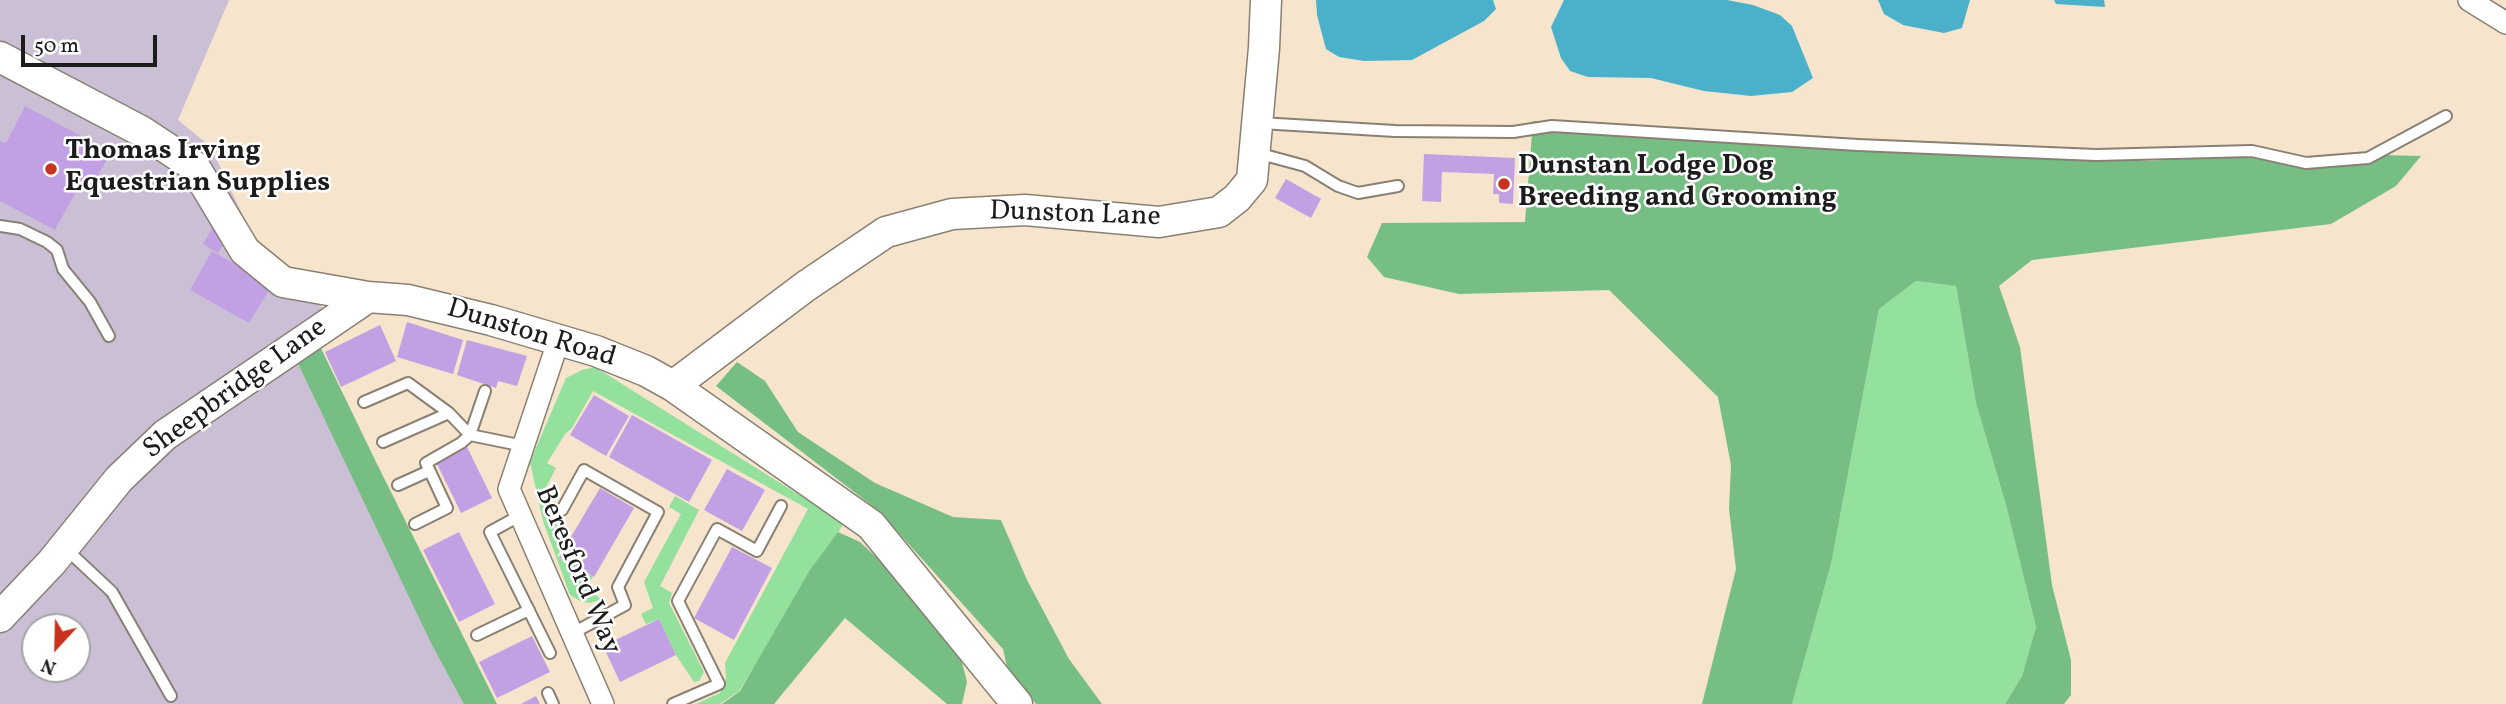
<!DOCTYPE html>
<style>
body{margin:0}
#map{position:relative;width:2506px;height:704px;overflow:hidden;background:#f6e4cd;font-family:Vollkorn,serif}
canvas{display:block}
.north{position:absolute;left:21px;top:613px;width:70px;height:70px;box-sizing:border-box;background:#fff;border:2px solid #a4a4a4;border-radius:50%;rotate:202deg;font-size:19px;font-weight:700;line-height:28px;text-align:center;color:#1c1c1c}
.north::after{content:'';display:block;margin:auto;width:24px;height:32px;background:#c8321e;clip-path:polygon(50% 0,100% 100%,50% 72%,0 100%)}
.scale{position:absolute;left:21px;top:35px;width:136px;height:32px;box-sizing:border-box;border:4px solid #1c1c1c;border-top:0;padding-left:9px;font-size:21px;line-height:24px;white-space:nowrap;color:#1c1c1c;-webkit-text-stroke:5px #fff;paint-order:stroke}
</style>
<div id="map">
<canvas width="2506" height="704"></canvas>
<div class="north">N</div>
<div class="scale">50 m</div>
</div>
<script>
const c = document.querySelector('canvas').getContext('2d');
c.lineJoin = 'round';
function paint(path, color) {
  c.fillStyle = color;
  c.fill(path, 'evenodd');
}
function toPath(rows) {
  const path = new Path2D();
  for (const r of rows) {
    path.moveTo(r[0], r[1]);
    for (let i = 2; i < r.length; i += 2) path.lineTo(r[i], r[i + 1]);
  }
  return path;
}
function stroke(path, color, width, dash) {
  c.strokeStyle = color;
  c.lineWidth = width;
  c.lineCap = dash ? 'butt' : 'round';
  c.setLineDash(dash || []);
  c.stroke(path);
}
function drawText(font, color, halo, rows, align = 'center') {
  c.font = font + ' Vollkorn,serif';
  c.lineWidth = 5;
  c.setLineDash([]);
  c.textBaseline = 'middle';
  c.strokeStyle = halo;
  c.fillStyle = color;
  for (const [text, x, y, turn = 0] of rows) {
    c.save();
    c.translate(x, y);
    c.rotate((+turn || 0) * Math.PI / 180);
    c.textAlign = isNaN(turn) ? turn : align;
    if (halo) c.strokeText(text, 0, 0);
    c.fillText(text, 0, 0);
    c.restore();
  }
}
paint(toPath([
 [0,0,229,0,178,120,211,147,262,257,328,312,294,355,468,704,0,704],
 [35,627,77,627,77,669,35,669]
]), '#cbbfd5');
paint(toPath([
 [1916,281,1956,286,1976,403,2006,505,2036,627,2022,676,2005,704,1792,704,1831,564,1879,309],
 [595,367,844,523,739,691,720,704,696,704,720,693,726,678,725,663,808,509,593,391,572,428,565,434,547,463,556,468,540,499,554,507,558,532,565,531,567,539,557,556,593,577,586,589,600,598,600,600,590,603,580,601,570,595,543,521,530,462,566,378,582,370],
 [675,496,699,510,660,586,672,593,669,603,704,672,699,681,694,682,676,655,659,619,646,624,641,614,653,608,644,582,681,514,669,507]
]), '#94e09d');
paint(toPath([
 [1533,121,1581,122,1744,138,1997,155,2030,159,2062,155,2148,161,2253,156,2312,168,2383,155,2421,156,2396,186,2331,224,2032,260,1999,286,2020,347,2052,585,2071,660,2071,695,2064,704,2005,704,2022,676,2036,627,2006,505,1976,403,1956,286,1916,281,1879,309,1831,564,1792,704,1702,704,1736,569,1729,509,1731,465,1718,397,1609,290,1459,294,1384,277,1367,257,1382,223,1525,222],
 [317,340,377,464,497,704,464,704,431,643,294,355],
 [737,362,765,381,798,432,875,483,953,517,1001,520,1027,580,1069,659,1102,704,1036,704,1007,667,1003,649,879,511,716,386],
 [838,532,860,542,909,588,959,651,967,682,962,704,947,704,845,618,774,704,722,704,740,691,810,570]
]), '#77be84');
paint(toPath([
 [1316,0,1493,0,1496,9,1484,21,1412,60,1364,61,1339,57,1326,49,1317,15],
 [1564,0,1727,0,1753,5,1780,15,1792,26,1813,78,1792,92,1751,96,1704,91,1651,78,1588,77,1570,71,1561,58,1551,27],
 [1878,0,1970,0,1962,28,1944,33,1903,25,1884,14],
 [2054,0,2104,0,2105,7,2056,4]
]), '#4bb1ca');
paint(toPath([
 [25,106,111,152,89,192,79,186,55,230,0,201,0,141,6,143],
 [1424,154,1515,158,1513,204,1499,203,1499,194,1493,194,1494,174,1442,172,1441,202,1422,201],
 [1286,179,1321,199,1311,218,1275,198],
 [212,229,227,238,218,253,203,244],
 [212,251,272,285,249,323,190,290],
 [407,322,463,340,453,374,397,357],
 [380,325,396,361,341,387,325,352],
 [467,340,527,356,517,386,498,381,496,388,457,375],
 [594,395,629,416,606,456,570,435],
 [632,415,712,460,689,502,609,457],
 [467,447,492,498,461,513,436,462],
 [727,469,765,490,742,531,704,510],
 [600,488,634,508,594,577,559,557],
 [459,532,495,604,459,622,423,550],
 [732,547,772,568,734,640,694,618],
 [659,619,676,655,620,682,603,646],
 [532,636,550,672,497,698,479,662],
 [536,696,540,704,521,704]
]), '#c2a0e4');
const lane = toPath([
 [1260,123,1395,131,1513,132,1552,126,1858,145,2096,155,2252,151,2306,163,2368,158,2446,116],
 [1257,153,1305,166,1338,186,1358,193,1398,186],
 [0,226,20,229,47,242,57,250,63,269,90,302,109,336],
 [364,402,408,383,449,413],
 [383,442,449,413,470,435,485,391],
 [398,485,429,471],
 [562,510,584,470,658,512,618,587,625,605,571,634],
 [521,515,490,532,550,653],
 [415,524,447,508,426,463,461,443,470,435,524,446],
 [66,549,112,592,171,696],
 [477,635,529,610],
 [548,693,553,704],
 [673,704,719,684,678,601,717,529,757,551,781,506]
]);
const street = toPath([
 [2469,0,2506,23],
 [559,339,509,489,603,704]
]);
const secondary = toPath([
 [0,57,141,131,194,166,245,251,283,282,368,297,408,300,491,320,596,351,646,371,673,386,871,525,1017,704],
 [673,386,806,286,886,232,952,214,1025,210,1159,222,1219,212,1237,198,1252,180,1264,48,1266,0],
 [0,617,52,562,119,479,165,435,368,297]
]);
stroke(lane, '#898074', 14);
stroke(street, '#898074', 24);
stroke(secondary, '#898074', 33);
stroke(lane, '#fff', 10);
stroke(street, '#fff', 21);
stroke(secondary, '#fff', 30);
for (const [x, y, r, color] of [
 [51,169,7,"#c8321e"],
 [1504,184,7,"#c8321e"]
]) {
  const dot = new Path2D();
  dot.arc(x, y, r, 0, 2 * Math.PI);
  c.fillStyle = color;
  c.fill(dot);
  stroke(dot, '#fff', 2.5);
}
drawText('bold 28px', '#1c1c1c', '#fff', [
 ["Thomas Irving",65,153],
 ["Equestrian Supplies",65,185],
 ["Dunstan Lodge Dog",1518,168],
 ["Breeding and Grooming",1518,200]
], 'left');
drawText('28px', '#1c1c1c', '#fff', [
 ["Dunston Lane",1075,216,2],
 ["Dunston Road",531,335,17],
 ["Sheepbridge Lane",236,390,-36],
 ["Beresford Way",576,571,67]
]);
</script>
